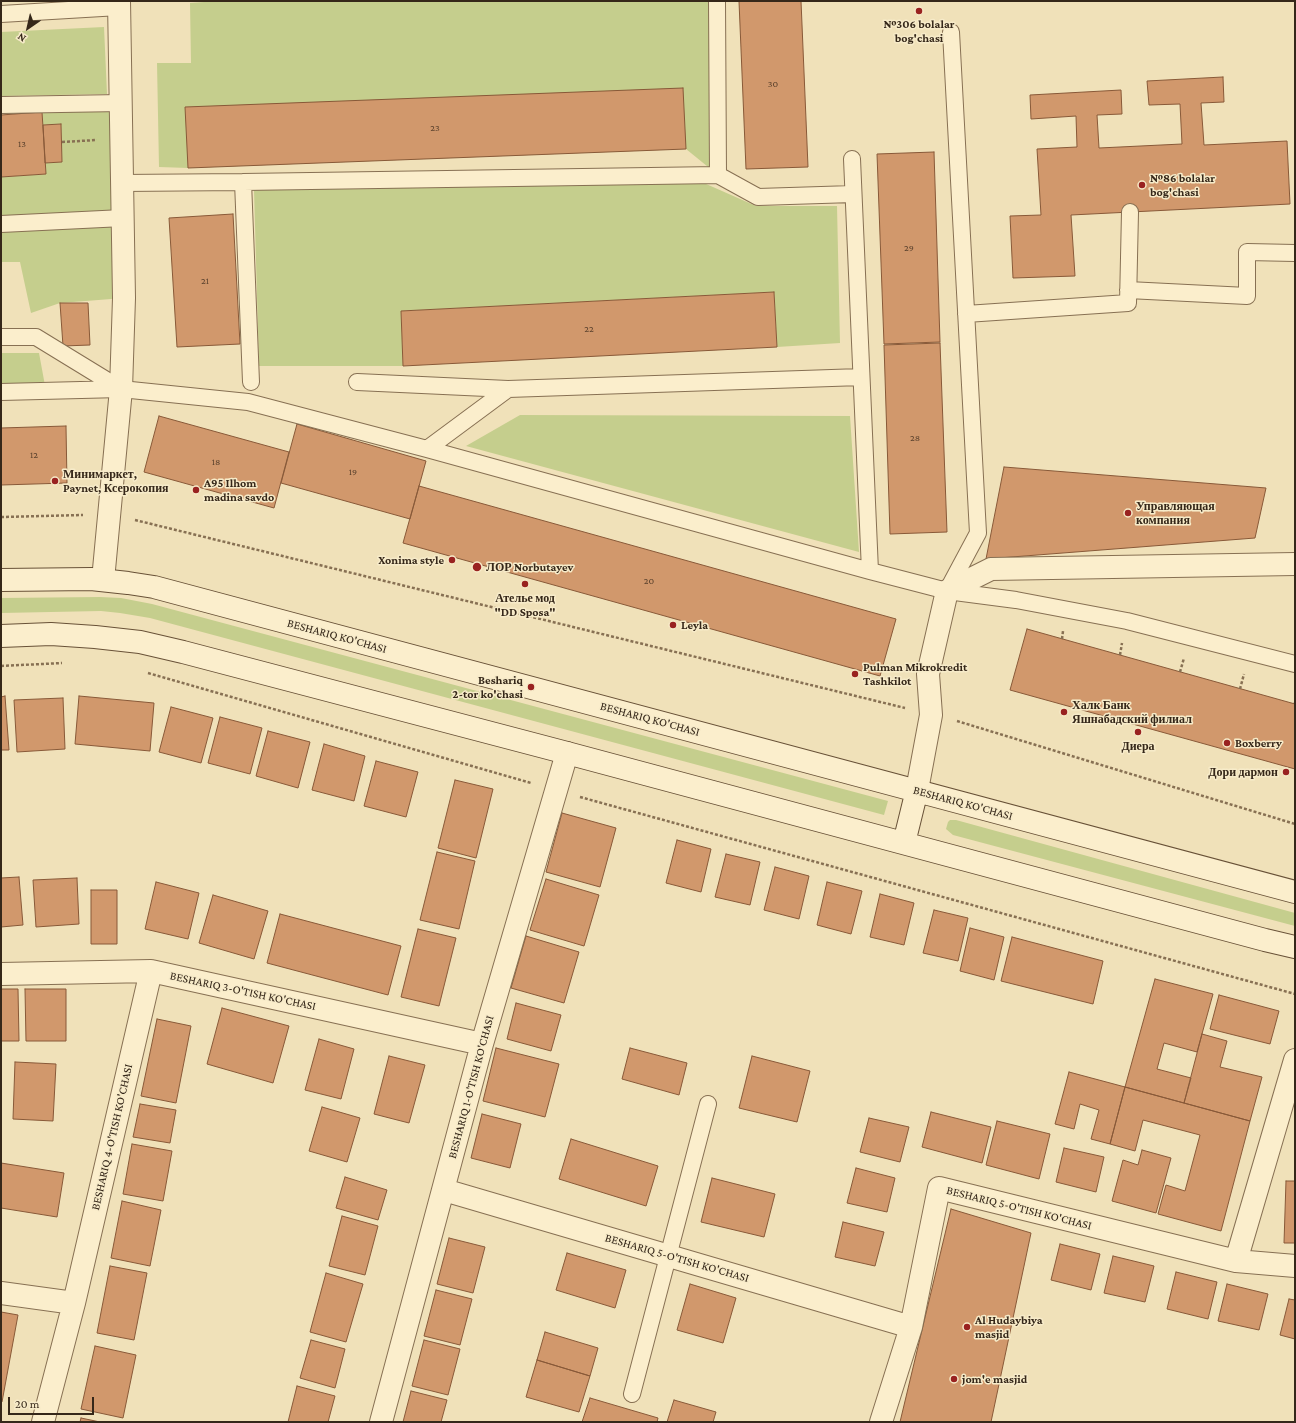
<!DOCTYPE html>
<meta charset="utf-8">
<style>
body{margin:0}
#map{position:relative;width:1296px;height:1423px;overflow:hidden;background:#f0e1b9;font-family:"Crimson Pro",serif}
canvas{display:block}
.frame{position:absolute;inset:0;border:2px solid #352719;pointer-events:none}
.north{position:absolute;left:8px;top:8px;width:40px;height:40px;-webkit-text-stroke:3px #f7ebc9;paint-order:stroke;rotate:214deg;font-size:11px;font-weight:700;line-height:16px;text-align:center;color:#352719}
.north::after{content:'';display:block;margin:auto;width:14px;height:18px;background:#352719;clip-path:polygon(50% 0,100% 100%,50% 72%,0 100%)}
.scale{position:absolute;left:8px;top:1397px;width:86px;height:18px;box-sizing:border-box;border:2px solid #352719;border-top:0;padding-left:5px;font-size:12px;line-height:14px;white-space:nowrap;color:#352719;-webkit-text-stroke:3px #f7ebc9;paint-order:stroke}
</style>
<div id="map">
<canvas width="1296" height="1423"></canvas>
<div class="frame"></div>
<div class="north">N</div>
<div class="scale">20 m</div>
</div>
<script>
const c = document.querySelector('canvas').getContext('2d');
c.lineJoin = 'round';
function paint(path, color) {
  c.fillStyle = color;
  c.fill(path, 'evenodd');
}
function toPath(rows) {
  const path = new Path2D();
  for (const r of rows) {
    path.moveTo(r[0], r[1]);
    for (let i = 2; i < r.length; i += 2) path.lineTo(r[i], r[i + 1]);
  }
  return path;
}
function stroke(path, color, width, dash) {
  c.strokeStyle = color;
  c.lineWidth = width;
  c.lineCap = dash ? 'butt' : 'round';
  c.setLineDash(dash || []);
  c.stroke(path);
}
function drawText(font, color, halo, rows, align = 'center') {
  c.font = font + ' "Crimson Pro",serif';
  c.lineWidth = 3;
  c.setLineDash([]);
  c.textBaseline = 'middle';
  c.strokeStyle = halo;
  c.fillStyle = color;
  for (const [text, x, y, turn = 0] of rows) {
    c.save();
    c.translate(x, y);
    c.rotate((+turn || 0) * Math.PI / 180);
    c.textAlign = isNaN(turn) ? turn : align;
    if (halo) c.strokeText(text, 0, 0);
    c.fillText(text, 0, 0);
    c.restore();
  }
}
paint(toPath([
 [218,1,717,1,718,175,686,149,188,168,159,167,157,63,191,63,190,3],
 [104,27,107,94,1,96,1,32],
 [121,103,124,298,60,303,31,313,20,262,1,262,1,177,46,174,45,163,62,162,61,124,43,125,42,112],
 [688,176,756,206,837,206,840,343,777,347,774,292,401,311,403,366,259,366,254,190],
 [1,353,39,353,46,391,1,392],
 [520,415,850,416,859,552,466,446],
 [100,597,121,598,152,604,888,801,884,815,150,618,120,613,101,611,1,613,1,598],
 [950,820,956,820,1295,913,1295,926,953,835,946,829,948,822]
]), '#c5ce8d');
const building = toPath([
 [739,1,801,1,808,167,746,169,739,1],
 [1223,77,1224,102,1201,103,1204,145,1287,141,1290,204,1071,215,1075,276,1013,278,1010,216,1041,215,1037,149,1077,147,1076,116,1031,119,1030,95,1121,90,1122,114,1097,115,1099,148,1182,144,1180,104,1149,105,1147,81,1223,77],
 [683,88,686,149,188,168,185,107,683,88],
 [42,112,46,174,1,177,1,115,42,112],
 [61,124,62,162,45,163,43,125,61,124],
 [934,152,940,342,884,344,877,154,934,152],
 [233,214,240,344,177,347,169,218,233,214],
 [774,292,777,347,403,366,401,311,774,292],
 [60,303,88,303,90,345,63,346,60,303],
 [940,343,947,532,890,534,884,345,940,343],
 [159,416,289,452,274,508,144,472,159,416],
 [297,424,426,461,410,519,281,483,297,424],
 [66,426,67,483,1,485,1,428,66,426],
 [1004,467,1266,488,1255,538,986,559,1004,467],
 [419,486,896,619,880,676,403,543,419,486],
 [1027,629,1295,704,1295,769,1010,690,1027,629],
 [5,696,9,750,1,750,1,697,5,696],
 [79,696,154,703,150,751,75,744,79,696],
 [63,698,65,749,17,752,14,700,63,698],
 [171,707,213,718,201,763,159,752,171,707],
 [220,717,262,728,250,774,208,763,220,717],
 [268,731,310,742,298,788,256,776,268,731],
 [324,744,365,756,354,801,312,790,324,744],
 [376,761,418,772,406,817,364,806,376,761],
 [455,780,493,789,476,858,438,848,455,780],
 [562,813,616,828,600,887,546,872,562,813],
 [677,840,711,849,701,892,666,883,677,840],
 [437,852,475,861,459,929,420,920,437,852],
 [726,854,760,862,750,905,715,897,726,854],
 [775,867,809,876,799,919,764,910,775,867],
 [19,877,23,925,1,927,1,878,19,877],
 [77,878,79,924,36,927,33,880,77,878],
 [546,879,599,895,584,946,530,930,546,879],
 [156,882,199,893,188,939,145,929,156,882],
 [827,882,862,891,851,934,817,925,827,882],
 [91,890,117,890,117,944,91,944,91,890],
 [880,894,914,903,904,945,870,937,880,894],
 [213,895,268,911,254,959,199,943,213,895],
 [934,910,968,918,958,961,923,953,934,910],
 [280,914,401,946,388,995,267,963,280,914],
 [970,928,1004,937,994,980,960,971,970,928],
 [418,929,456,938,439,1006,401,997,418,929],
 [526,936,579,952,564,1003,511,988,526,936],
 [1012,937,1103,961,1093,1004,1001,981,1012,937],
 [1155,979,1213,994,1197,1052,1164,1043,1157,1069,1191,1078,1184,1103,1125,1087,1155,979],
 [1,989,18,989,19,1041,1,1041,1,989],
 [25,989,66,989,66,1041,26,1041,25,989],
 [1219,995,1279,1011,1270,1044,1210,1029,1219,995],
 [516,1003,561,1015,551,1051,507,1039,516,1003],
 [222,1008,289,1026,273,1083,207,1064,222,1008],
 [157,1019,191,1026,176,1103,141,1096,157,1019],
 [1202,1034,1227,1041,1220,1067,1262,1077,1250,1121,1184,1103,1202,1034],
 [319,1039,354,1049,341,1099,305,1090,319,1039],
 [496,1048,559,1064,545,1117,483,1101,496,1048],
 [630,1048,687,1063,679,1095,622,1079,630,1048],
 [389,1056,425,1065,409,1123,374,1114,389,1056],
 [752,1056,810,1071,797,1122,739,1108,752,1056],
 [15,1062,56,1064,53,1121,13,1119,15,1062],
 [1069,1072,1125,1087,1110,1144,1091,1139,1099,1110,1080,1104,1074,1129,1055,1124,1069,1072],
 [1125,1087,1250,1121,1221,1231,1158,1214,1166,1185,1185,1191,1200,1135,1143,1120,1135,1151,1110,1144,1125,1087],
 [140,1104,176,1110,170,1143,133,1137,140,1104],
 [322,1107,360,1118,347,1162,309,1151,322,1107],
 [931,1112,991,1127,982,1163,922,1147,931,1112],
 [482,1114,521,1124,510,1168,471,1158,482,1114],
 [869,1118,909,1127,900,1162,860,1152,869,1118],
 [997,1121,1050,1134,1039,1179,986,1165,997,1121],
 [571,1139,658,1166,646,1206,559,1179,571,1139],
 [132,1144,172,1151,163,1201,123,1194,132,1144],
 [1064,1148,1104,1157,1096,1192,1056,1182,1064,1148],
 [1142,1150,1171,1158,1156,1213,1112,1201,1123,1160,1138,1165,1142,1150],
 [1,1163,64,1173,57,1217,1,1208,1,1163],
 [856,1168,895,1178,887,1212,847,1203,856,1168],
 [345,1177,387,1190,378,1220,336,1208,345,1177],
 [712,1178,775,1194,764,1237,701,1222,712,1178],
 [1286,1181,1295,1181,1295,1243,1284,1243,1286,1181],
 [122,1201,161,1210,150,1266,111,1258,122,1201],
 [951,1209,1031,1233,991,1422,900,1422,951,1209],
 [342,1216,378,1226,365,1275,329,1266,342,1216],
 [843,1222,884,1232,875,1266,835,1257,843,1222],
 [449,1238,485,1247,473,1293,437,1284,449,1238],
 [1060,1244,1100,1254,1091,1290,1051,1280,1060,1244],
 [567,1253,626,1270,615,1308,556,1290,567,1253],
 [1113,1256,1154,1266,1145,1302,1104,1293,1113,1256],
 [110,1266,147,1273,134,1340,97,1333,110,1266],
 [1176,1272,1217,1282,1208,1319,1167,1309,1176,1272],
 [326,1273,363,1284,346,1342,310,1332,326,1273],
 [690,1284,736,1298,723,1343,677,1330,690,1284],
 [1227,1284,1268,1294,1259,1330,1218,1321,1227,1284],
 [436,1290,472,1299,460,1345,424,1336,436,1290],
 [1289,1299,1295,1300,1295,1339,1280,1335,1289,1299],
 [1,1312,18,1315,2,1402,1,1401,1,1312],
 [545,1332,598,1348,590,1376,537,1360,545,1332],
 [311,1340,345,1349,335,1388,300,1378,311,1340],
 [424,1340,460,1349,448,1395,412,1386,424,1340],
 [95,1346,136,1355,123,1418,81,1409,95,1346],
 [537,1360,590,1376,579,1412,526,1397,537,1360],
 [297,1386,335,1396,328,1422,288,1422,297,1386],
 [411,1391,447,1400,441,1422,403,1422,411,1391],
 [590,1398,658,1418,657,1422,582,1422,590,1398],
 [674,1400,716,1412,713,1422,667,1422,674,1400],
 [81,1418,100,1422,80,1422,81,1418]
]);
paint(building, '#d1986c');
stroke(building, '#885938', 1);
const lane = toPath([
 [717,1,718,175],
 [1,14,119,7],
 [1,105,121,103],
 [852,159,870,571],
 [243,182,718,175,758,197,853,194],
 [121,183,243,182,251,382],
 [1,224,123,218],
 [1128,290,1247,296,1247,252,1295,253],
 [966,314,1128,303,1130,212],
 [1,337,36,337,121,389],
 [357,382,508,389,861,377],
 [1,392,121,389,248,402,427,449,870,571,947,591,1016,600,1127,621,1295,664],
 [427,449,508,389],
 [947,591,978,533,951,32],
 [632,1394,708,1104]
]);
const street = toPath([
 [103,580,121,389,124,298,119,1],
 [917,790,931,715,928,674,947,591,991,569,1295,564],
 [1,974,151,971,482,1044],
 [444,1190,911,1327],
 [1236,1261,1295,1060],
 [1,1293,74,1303],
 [43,1422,74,1303,151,971],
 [381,1422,482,1044,567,753],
 [881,1422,911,1327,939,1188,1236,1261,1295,1266]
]);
const secondary = toPath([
 [1,580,91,579,128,583,154,587,1295,892],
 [1,636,51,634,95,637,140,642,183,652,567,753,1265,940,1295,947],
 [904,843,917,790]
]);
stroke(lane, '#877053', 18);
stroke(street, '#877053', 24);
stroke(secondary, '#685137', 24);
stroke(toPath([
 [62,142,97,140],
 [1,517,83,515],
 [135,520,905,708],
 [1062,639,1063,631],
 [1120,655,1122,643],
 [1,666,62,663],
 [1180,672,1184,658],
 [148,673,531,783],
 [1240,689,1244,674],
 [1295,703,1295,702],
 [957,721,1295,824],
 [580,797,1295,994]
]), '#877053', 2.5, [3, 2]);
stroke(lane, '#fbeecc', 16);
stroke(street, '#fbeecc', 22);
stroke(secondary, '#fbeecc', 22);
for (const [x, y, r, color] of [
 [919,11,4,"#992220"],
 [1142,185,4,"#992220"],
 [55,481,4,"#992220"],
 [196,490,4,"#992220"],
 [1128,513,4,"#992220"],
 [452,560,4,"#992220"],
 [477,567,5,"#992220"],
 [525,584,4,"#992220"],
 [673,625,4,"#992220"],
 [855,674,4,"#992220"],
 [531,687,4,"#992220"],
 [1064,712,4,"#992220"],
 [1138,732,4,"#992220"],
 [1227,743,4,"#992220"],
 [1286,772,4,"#992220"],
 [967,1327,4,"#992220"],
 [954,1379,4,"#992220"]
]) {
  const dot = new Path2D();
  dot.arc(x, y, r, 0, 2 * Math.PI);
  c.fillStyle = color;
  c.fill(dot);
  stroke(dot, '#f7ebc9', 1.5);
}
drawText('10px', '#5c432e', null, [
 ["30",773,84],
 ["23",435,128],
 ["13",22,144],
 ["29",909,248],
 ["21",205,281],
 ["22",589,329],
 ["28",915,438],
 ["12",34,455],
 ["18",216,462],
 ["19",353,472],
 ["20",649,581]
]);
drawText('bold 12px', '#352719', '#f7ebc9', [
 ["№306 bolalar",919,24,"center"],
 ["bog'chasi",919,38,"center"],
 ["№86 bolalar",1150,178],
 ["bog'chasi",1150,192],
 ["Минимаркет,",63,474],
 ["Paynet, Ксерокопия",63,488],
 ["A95 Ilhom",204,483],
 ["madina savdo",204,497],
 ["Управляющая",1136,506],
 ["компания",1136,520],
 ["Xonima style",444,560,"right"],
 ["ЛОР Norbutayev",486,567],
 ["Ателье мод",525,598,"center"],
 ["\"DD Sposa\"",525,612,"center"],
 ["Leyla",681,625],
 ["Pulman Mikrokredit",863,667],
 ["Tashkilot",863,681],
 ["Beshariq",523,680,"right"],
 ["2-tor ko'chasi",523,694,"right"],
 ["Халк Банк",1072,705],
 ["Яшнабадский филиал",1072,719],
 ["Boxberry",1235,743],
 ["Диера",1138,746,"center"],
 ["Дори дармон",1278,772,"right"],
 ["Al Hudaybiya",975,1320],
 ["masjid",975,1334],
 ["jom'e masjid",962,1379]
], 'left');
drawText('12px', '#352719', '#f7ebc9', [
 ["BESHARIQ KO'CHASI",337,636,15],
 ["BESHARIQ KO'CHASI",650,719,15],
 ["BESHARIQ KO'CHASI",963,803,15],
 ["BESHARIQ 3-O'TISH KO'CHASI",243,991,12],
 ["BESHARIQ 1-O'TISH KO'CHASI",471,1087,-75],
 ["BESHARIQ 4-O'TISH KO'CHASI",112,1137,-77],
 ["BESHARIQ 5-O'TISH KO'CHASI",1019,1208,14],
 ["BESHARIQ 5-O'TISH KO'CHASI",677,1258,16]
]);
</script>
